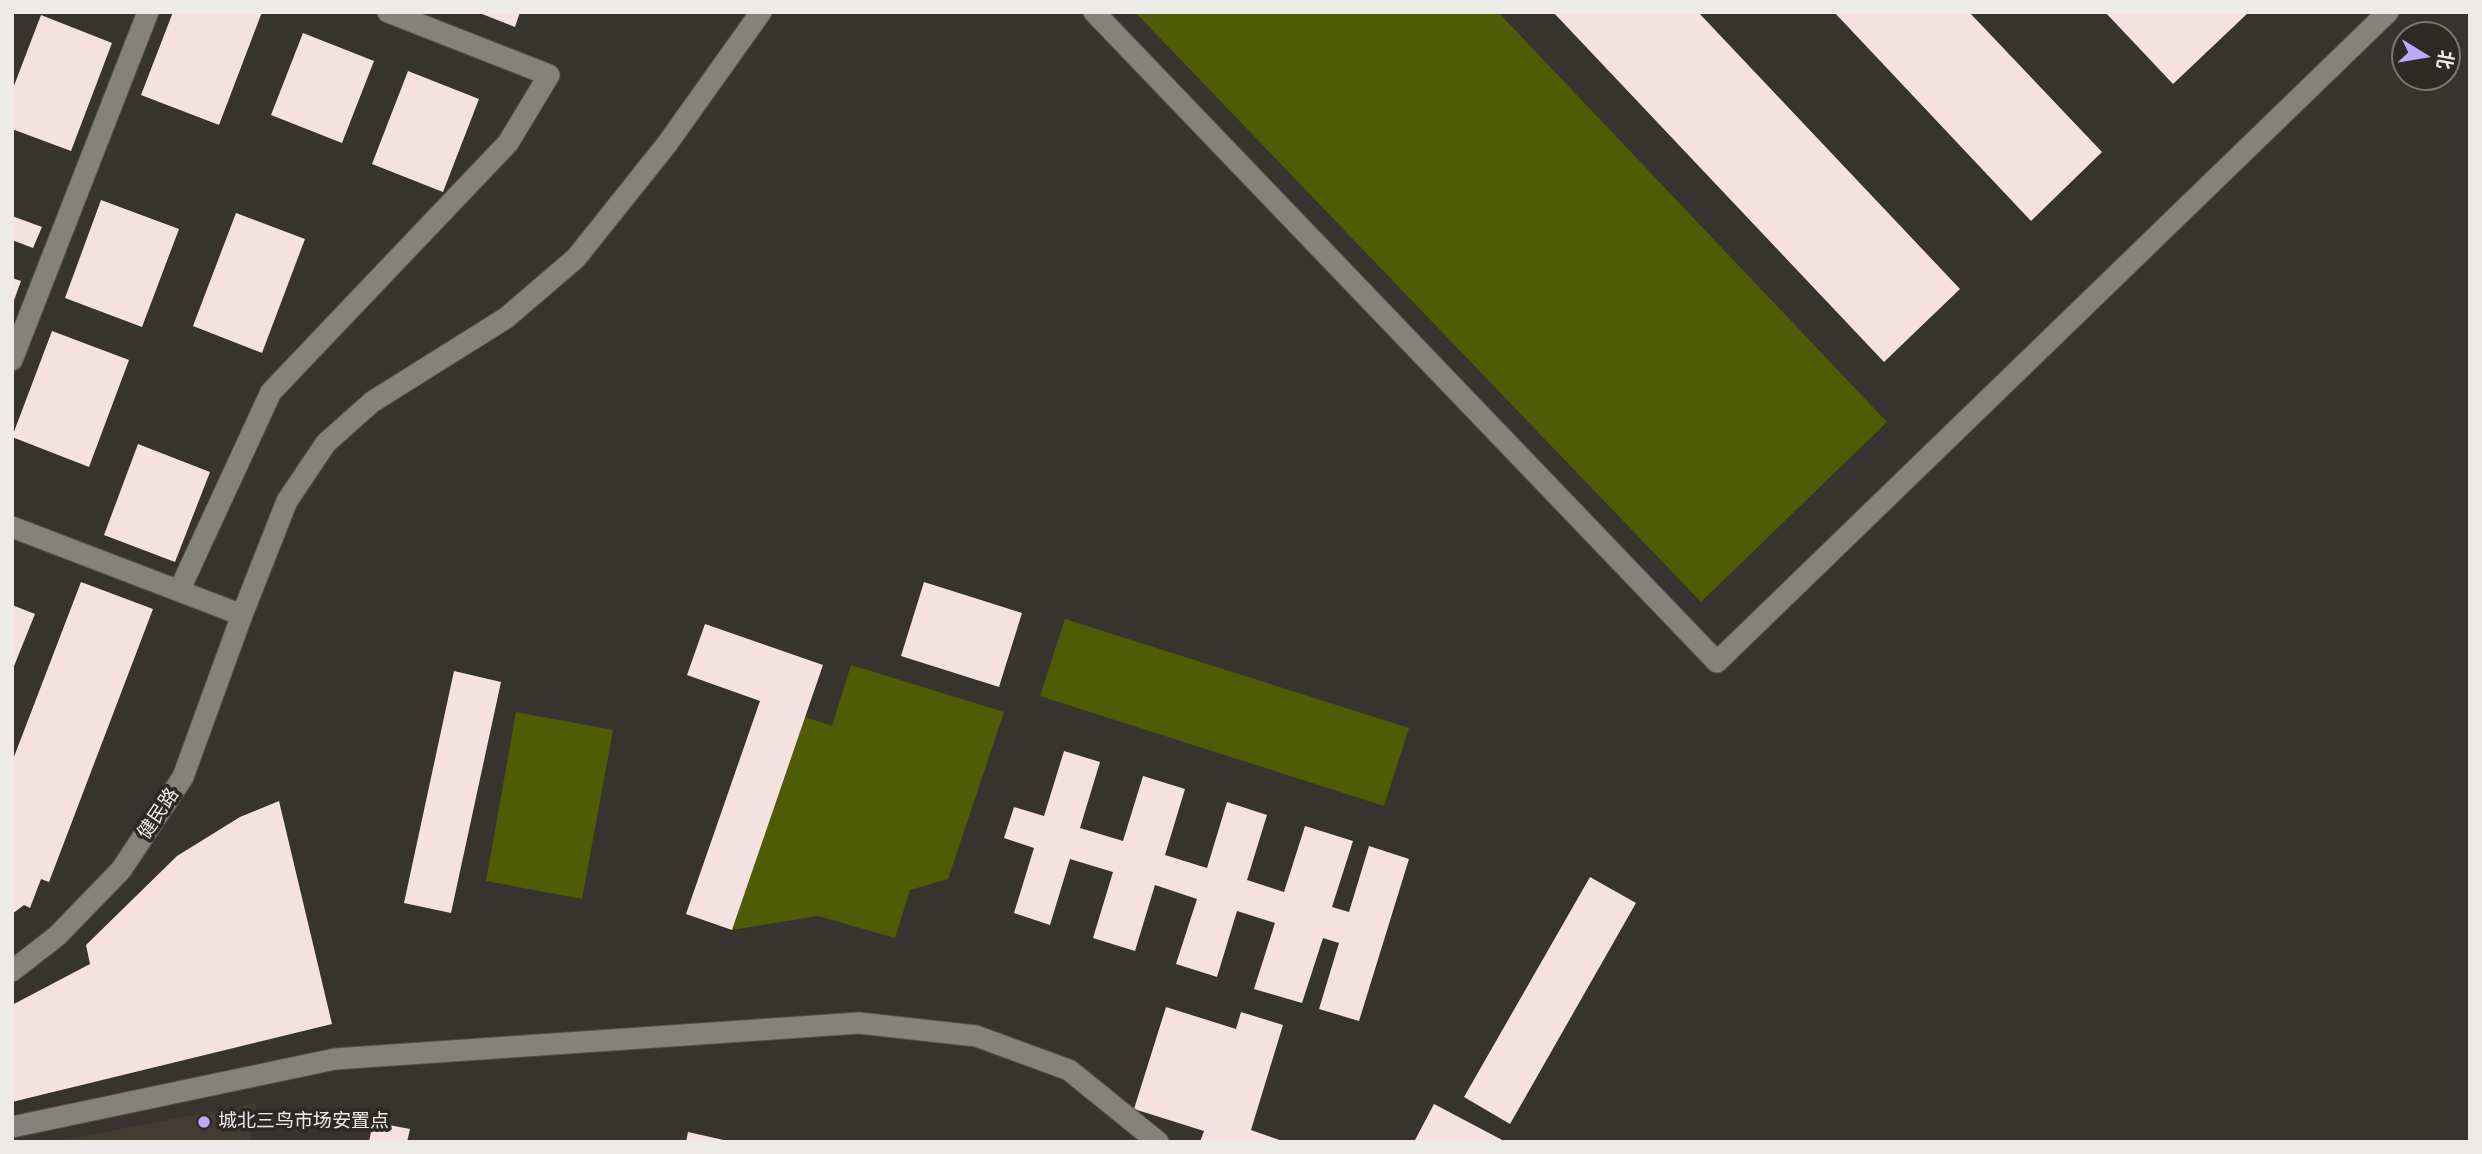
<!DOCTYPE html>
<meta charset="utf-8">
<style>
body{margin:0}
#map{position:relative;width:2482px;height:1154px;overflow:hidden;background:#373430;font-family:"Varela Round","Noto Sans SC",sans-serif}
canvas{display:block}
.frame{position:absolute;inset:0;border:14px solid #edebe8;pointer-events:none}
.north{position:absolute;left:2391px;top:21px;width:70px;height:70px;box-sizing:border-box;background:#2d2a26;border:2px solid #7a7774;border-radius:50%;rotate:101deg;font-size:19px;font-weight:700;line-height:28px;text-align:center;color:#edebe8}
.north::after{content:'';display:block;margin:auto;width:24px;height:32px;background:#b9abf7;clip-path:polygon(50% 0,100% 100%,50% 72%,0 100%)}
</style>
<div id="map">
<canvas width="2482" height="1154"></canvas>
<div class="frame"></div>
<div class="north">北</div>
</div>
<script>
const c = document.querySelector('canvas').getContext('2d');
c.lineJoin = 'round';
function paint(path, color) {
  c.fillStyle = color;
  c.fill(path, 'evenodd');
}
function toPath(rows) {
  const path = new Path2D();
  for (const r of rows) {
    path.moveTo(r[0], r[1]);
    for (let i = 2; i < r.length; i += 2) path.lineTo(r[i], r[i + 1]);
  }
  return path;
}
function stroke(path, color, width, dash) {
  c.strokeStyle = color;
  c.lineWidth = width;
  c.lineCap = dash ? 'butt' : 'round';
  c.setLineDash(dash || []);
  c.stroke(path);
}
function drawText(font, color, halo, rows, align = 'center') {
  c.font = font + ' "Varela Round","Noto Sans SC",sans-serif';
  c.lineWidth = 7;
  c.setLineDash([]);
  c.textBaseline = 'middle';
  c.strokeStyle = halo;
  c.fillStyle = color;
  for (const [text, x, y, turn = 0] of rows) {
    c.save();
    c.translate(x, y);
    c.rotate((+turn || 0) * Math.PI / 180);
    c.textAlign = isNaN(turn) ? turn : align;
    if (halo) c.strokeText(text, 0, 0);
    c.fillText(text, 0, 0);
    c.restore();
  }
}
paint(toPath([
 [257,1103,250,1142,52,1142]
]), '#423c32');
paint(toPath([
 [1135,12,1498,12,1887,422,1701,602],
 [1065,619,1409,728,1384,806,1040,696],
 [851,665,1004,712,948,879,910,890,895,938,818,916,732,930,805,717,832,726],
 [516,712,613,730,582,899,486,881]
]), '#4e5c04');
paint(toPath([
 [173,12,262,12,219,125,141,95],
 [477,12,520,12,515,27],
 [1553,12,1698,12,1960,289,1884,362],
 [1834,12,1969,12,2102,152,2031,221],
 [2105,12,2249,12,2173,84],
 [41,15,112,43,71,151,12,129,12,91],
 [303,33,374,61,342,143,271,115],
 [408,71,479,99,443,192,372,164],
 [101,200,179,229,142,327,65,298],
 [236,213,305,239,262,353,193,326],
 [12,216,42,227,33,248,12,240],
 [12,278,21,281,13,303,12,303],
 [52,331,129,360,89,467,12,437],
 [138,444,210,472,175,562,104,535],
 [81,582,153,609,49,882,41,879,30,908,24,905,12,914,12,762],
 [924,582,1022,613,999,687,901,656],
 [12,605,35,614,12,671],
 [705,624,823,665,732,930,686,914,760,701,687,675],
 [454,671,501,682,451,913,404,903],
 [1064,751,1100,762,1080,828,1123,841,1143,776,1185,789,1165,855,1207,868,1227,802,1267,815,1247,880,1284,892,1305,826,1353,841,1332,907,1349,912,1369,846,1409,859,1359,1021,1319,1009,1339,943,1323,938,1302,1003,1254,989,1275,923,1237,911,1217,977,1176,964,1197,899,1155,885,1135,951,1093,938,1113,872,1070,859,1050,925,1014,913,1034,848,1004,838,1014,807,1044,816],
 [279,801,332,1024,12,1102,12,1005,90,964,86,945,177,856,240,817],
 [1590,877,1636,903,1510,1124,1464,1097],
 [1166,1007,1236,1029,1241,1012,1283,1025,1251,1130,1285,1142,1200,1142,1204,1131,1134,1109],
 [1434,1104,1506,1142,1414,1142],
 [373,1122,410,1129,407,1142,369,1142],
 [688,1132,728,1141,728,1142,686,1142]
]), '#f5e1e0');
const minor = toPath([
 [1094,12,1717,662,2388,12],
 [12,360,148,12],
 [12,527,242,615],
 [179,591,271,392,508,143,549,75,388,12],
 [12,971,57,936,121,870,183,777,242,615,287,501,326,443,372,402,506,318,576,258,667,144,761,12],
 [12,1127,335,1059,859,1023,976,1036,1069,1070,1158,1142]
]);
stroke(minor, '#55524e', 23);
stroke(minor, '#85827d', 21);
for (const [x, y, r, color] of [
 [204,1122,7,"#b9abf7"]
]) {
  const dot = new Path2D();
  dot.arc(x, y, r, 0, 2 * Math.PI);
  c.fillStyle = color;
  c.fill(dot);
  stroke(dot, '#2d2a26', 2.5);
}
drawText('19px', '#edebe8', '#2d2a26', [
 ["健民路",159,814,-56]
]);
drawText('19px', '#edebe8', '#2d2a26', [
 ["城北三鸟市场安置点",218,1122]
], 'left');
</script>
